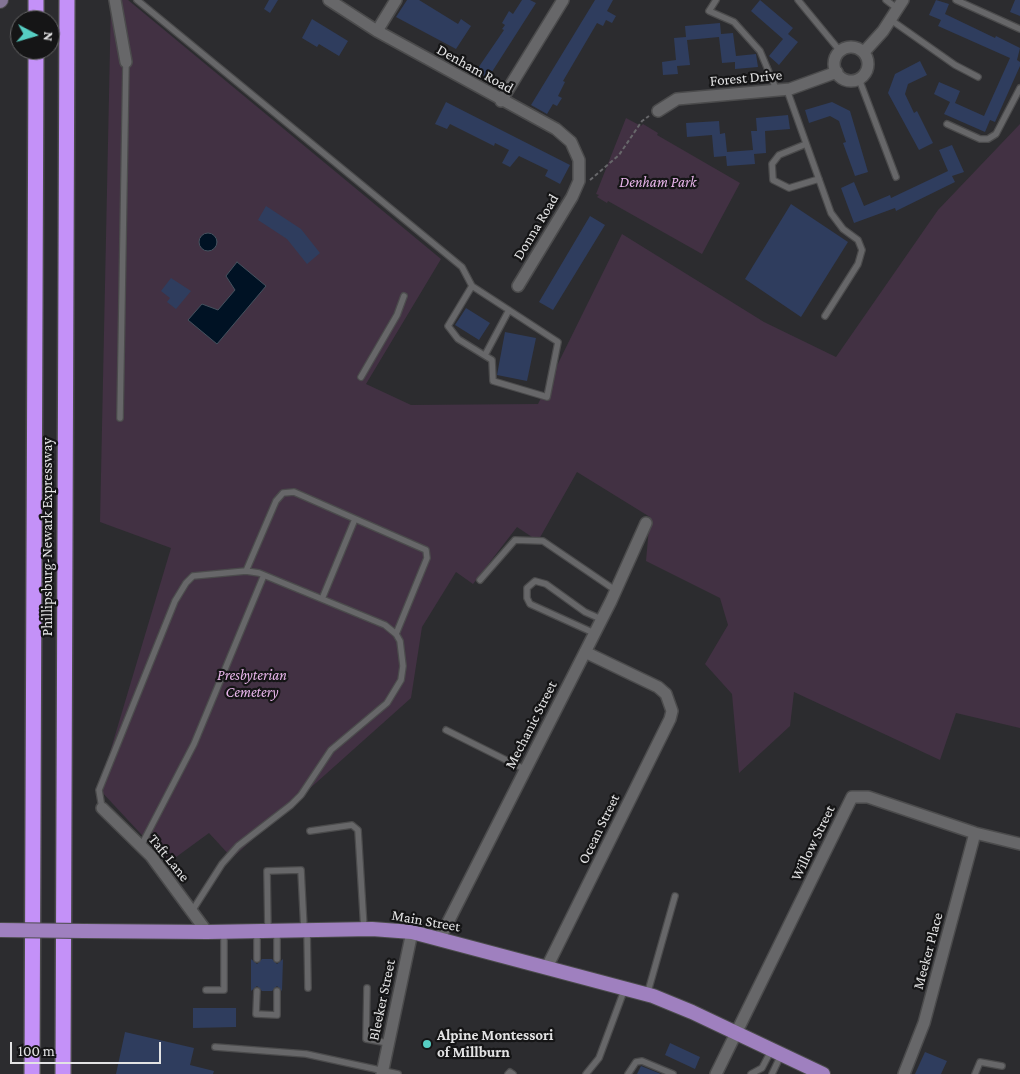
<!DOCTYPE html>
<style>
body{margin:0}
#map{position:relative;width:1020px;height:1074px;overflow:hidden;background:#2c2c2f;font-family:"Crimson Pro",serif}
canvas{display:block}
.north{position:absolute;left:10px;top:10px;width:50px;height:50px;box-sizing:border-box;background:#151516;border:1px solid #676768;border-radius:50%;rotate:96deg;font-size:14px;font-weight:700;line-height:20px;text-align:center;color:#e3e3e4}
.north::after{content:'';display:block;margin:auto;width:18px;height:22px;background:#56cec3;clip-path:polygon(50% 0,100% 100%,50% 72%,0 100%)}
.scale{position:absolute;left:10px;top:1042px;width:151px;height:22px;box-sizing:border-box;border:2px solid #e3e3e4;border-top:0;padding-left:6px;font-size:15px;line-height:18px;white-space:nowrap;color:#e3e3e4;-webkit-text-stroke:4px #151516;paint-order:stroke}
</style>
<div id="map">
<canvas width="1020" height="1074"></canvas>
<div class="north">N</div>
<div class="scale">100 m</div>
</div>
<script>
const c = document.querySelector('canvas').getContext('2d');
c.lineJoin = 'round';
function paint(path, color) {
  c.fillStyle = color;
  c.fill(path, 'evenodd');
}
function toPath(rows) {
  const path = new Path2D();
  for (const r of rows) {
    if (r.length === 3) {
      path.moveTo(r[0] + r[2], r[1]);
      path.arc(r[0], r[1], r[2], 0, 2 * Math.PI);
      continue;
    }
    path.moveTo(r[0], r[1]);
    for (let i = 2; i < r.length; i += 2) path.lineTo(r[i], r[i + 1]);
  }
  return path;
}
function stroke(path, color, width, dash) {
  c.strokeStyle = color;
  c.lineWidth = width;
  c.lineCap = dash ? 'butt' : 'round';
  c.setLineDash(dash || []);
  c.stroke(path);
}
function drawText(font, color, halo, rows, align = 'center') {
  c.font = font + ' "Crimson Pro",serif';
  c.lineWidth = 4.5;
  c.setLineDash([]);
  c.textBaseline = 'middle';
  c.strokeStyle = halo;
  c.fillStyle = color;
  for (const [text, x, y, turn = 0] of rows) {
    c.save();
    c.translate(x, y);
    c.rotate((+turn || 0) * Math.PI / 180);
    c.textAlign = isNaN(turn) ? turn : align;
    if (halo) c.strokeText(text, 0, 0);
    c.fillText(text, 0, 0);
    c.restore();
  }
}
paint(toPath([
 [111,0,128,0,441,259,366,384,411,405,538,404,622,234,764,322,836,357,938,210,1020,124,1020,728,956,713,940,760,794,692,790,726,739,773,732,694,705,664,728,625,720,598,646,561,650,517,577,472,538,541,517,527,473,584,456,572,422,627,411,698,232,858,209,833,168,863,99,789,171,548,100,522],
 [626,118,641,126,643,124,658,133,657,135,740,183,702,254,608,201,607,203,597,197,599,195,596,194]
]), '#423143');
const water = toPath([
 [208,242,9],
 [237,262,266,286,217,344,188,320,202,304,218,310,235,290,226,276,237,262]
]);
paint(water, '#001224');
stroke(water, '#44515e', 1);
paint(toPath([
 [269,0,278,0,270,13,264,9],
 [407,0,419,0,458,24,461,19,471,26,456,49,396,17],
 [522,0,530,0,536,3,488,78,476,71,504,30,502,29,505,25,502,23,509,11,513,14],
 [595,0,613,0,607,11,616,16,612,23,606,20,603,26,597,23,563,81,565,82,558,96,562,98,557,106,553,104,547,114,531,105],
 [760,0,793,28,788,34,798,42,779,65,769,56,783,39,751,11],
 [936,0,949,4,945,14,995,38,996,36,1020,48,1017,60,1020,62,1020,66,995,122,990,120,985,132,944,114,950,102,934,94,939,82,960,91,955,103,984,116,1010,58,938,26,941,20,929,15],
 [1015,0,1020,0,1020,16,1010,12],
 [312,19,348,41,339,56,319,44,317,47,302,38],
 [720,23,721,34,733,33,736,56,756,54,758,67,735,69,735,62,722,63,719,37,687,40,690,65,677,66,678,74,663,75,662,62,676,60,674,38,686,37,685,26],
 [920,61,927,75,908,84,905,94,914,113,917,111,933,143,919,150,888,93,895,74],
 [446,102,570,165,560,184,545,176,548,170,519,156,510,167,502,163,509,150,495,143,494,146,450,124,447,129,435,124],
 [832,102,850,111,868,172,855,176,843,143,846,142,839,121,830,116,809,123,805,110],
 [788,115,790,129,765,131,766,153,754,154,755,164,727,166,726,156,714,157,712,135,687,137,686,123,719,121,720,134,725,133,727,152,753,150,751,131,757,131,756,118],
 [952,145,964,172,952,176,955,182,896,211,895,208,854,223,841,188,854,182,864,206,890,195,891,198,948,171,939,150],
 [791,204,848,242,801,317,745,279],
 [266,206,301,229,320,253,307,264,287,239,258,220],
 [590,216,605,225,553,310,539,302],
 [171,278,191,291,176,309,167,302,170,298,161,291],
 [466,308,490,323,479,340,455,325],
 [505,332,536,338,527,381,497,375],
 [251,959,257,964,262,959,272,959,277,964,283,959,282,991,277,986,272,991,262,991,257,986,251,991],
 [193,1008,236,1008,236,1027,193,1028],
 [125,1032,194,1048,190,1065,214,1071,213,1074,116,1074],
 [670,1043,700,1057,695,1069,665,1055],
 [925,1052,947,1061,941,1074,915,1074],
 [641,1066,661,1074,637,1074]
]), '#2f3d5e');
const service = toPath([
 [137,0,462,267,472,286,558,342,547,397,493,381,492,360,458,339,448,326,472,286],
 [716,0,709,11,734,22,760,51,777,91],
 [798,0,840,51],
 [886,0,898,9],
 [956,0,1020,29],
 [891,20,955,65,978,77],
 [859,79,896,177],
 [787,90,831,213,843,229,858,240,862,250,858,264,825,316],
 [947,124,980,139,988,139,996,134,1020,88],
 [806,144,779,155,772,164,773,180,789,188,819,179],
 [485,355,509,310],
 [361,377,397,315,404,296],
 [120,418,126,62],
 [246,571,276,501,283,493,294,492,426,550,427,558,396,634],
 [480,580,515,540,543,541,615,590],
 [322,599,355,519],
 [594,633,530,604,527,598,527,588,535,581,546,584,585,612,601,619],
 [446,730,526,770],
 [102,808,99,790,175,601,186,583,193,576,246,571,259,573,385,625,396,634,400,641,403,666,401,680,387,703,331,750,301,795,291,805,238,846,222,864,192,911],
 [310,831,352,825,358,830,364,929],
 [141,846,194,744,264,575],
 [307,930,308,988],
 [268,931,267,871,301,870,304,929],
 [277,931,277,959],
 [257,959,257,931],
 [367,988,366,1039,388,1043],
 [206,990,224,990,224,932],
 [257,991,256,1014,277,1015,277,991],
 [647,995,675,896],
 [215,1047,306,1054,398,1074],
 [508,1074,510,1072,513,1074],
 [586,1074,599,1058,625,988],
 [628,1074,636,1062,642,1061,673,1074],
 [751,1074,762,1068,772,1049],
 [772,1074,781,1055],
 [975,1074,980,1062,1002,1066]
]);
const minor = toPath([
 [115,0,126,62],
 [329,0,377,31,556,129,571,142,579,160,579,181,572,197,518,286],
 [377,31,396,0],
 [851,64,17],
 [864,52,883,31,903,0],
 [501,101,563,0],
 [658,111,677,99,790,89,837,72],
 [102,808,151,856,207,932],
 [440,938,611,601,646,523],
 [547,967,670,719,672,711,666,694,658,687,585,652],
 [382,1074,412,932],
 [716,1074,852,797,868,797,975,833,1020,844],
 [904,1074,924,1023,975,833]
]);
const secondary = toPath([
 [0,1,1,0]
]);
const primary = toPath([
 [84,931,207,932,372,929,412,932,653,996,692,1012,823,1074]
]);
const motorway = toPath([
 [36,20,36,0],
 [32,1074,36,50],
 [63,1074,67,0]
]);
stroke(service, '#4b4b4c', 8);
stroke(minor, '#4b4b4c', 14);
stroke(secondary, '#4b4b4c', 16);
stroke(primary, '#4b4b4c', 16);
stroke(motorway, '#4b4b4c', 18);
stroke(toPath([
 [590,180,619,155,642,121,649,116]
]), '#67676a', 2, [4, 2.5]);
stroke(service, '#676769', 5.5);
stroke(minor, '#676769', 11);
stroke(secondary, '#837494', 14);
stroke(primary, '#9f80bf', 14);
stroke(motorway, '#c491f8', 15);
const primaryBridge = toPath([
 [0,930,84,931]
]);
stroke(primaryBridge, '#4b4b4c', 16, []);
stroke(primaryBridge, '#9f80bf', 14);
for (const [x, y, r, color] of [
 [427,1044,5,"#56cec3"]
]) {
  const dot = new Path2D();
  dot.arc(x, y, r, 0, 2 * Math.PI);
  c.fillStyle = color;
  c.fill(dot);
  stroke(dot, '#151516', 2);
}
drawText('15px', '#e3e3e4', '#151516', [
 ["Denham Road",475,69,29],
 ["Forest Drive",746,78,-5],
 ["Donna Road",536,227,-59],
 ["Phillipsburg-Newark Expressway",47,537,-90],
 ["Mechanic Street",531,725,-63],
 ["Ocean Street",599,829,-64],
 ["Willow Street",813,843,-64],
 ["Taft Lane",169,858,51],
 ["Main Street",426,921,10],
 ["Meeker Place",928,951,-75],
 ["Bleeker Street",382,1000,-78]
]);
drawText('italic 15px', '#e8b5ea', '#151516', [
 ["Denham Park",658,182],
 ["Presbyterian",252,675],
 ["Cemetery",252,692]
]);
drawText('bold 15px', '#e3e3e4', '#151516', [
 ["Alpine Montessori",437,1035],
 ["of Millburn",437,1052]
], 'left');
</script>
